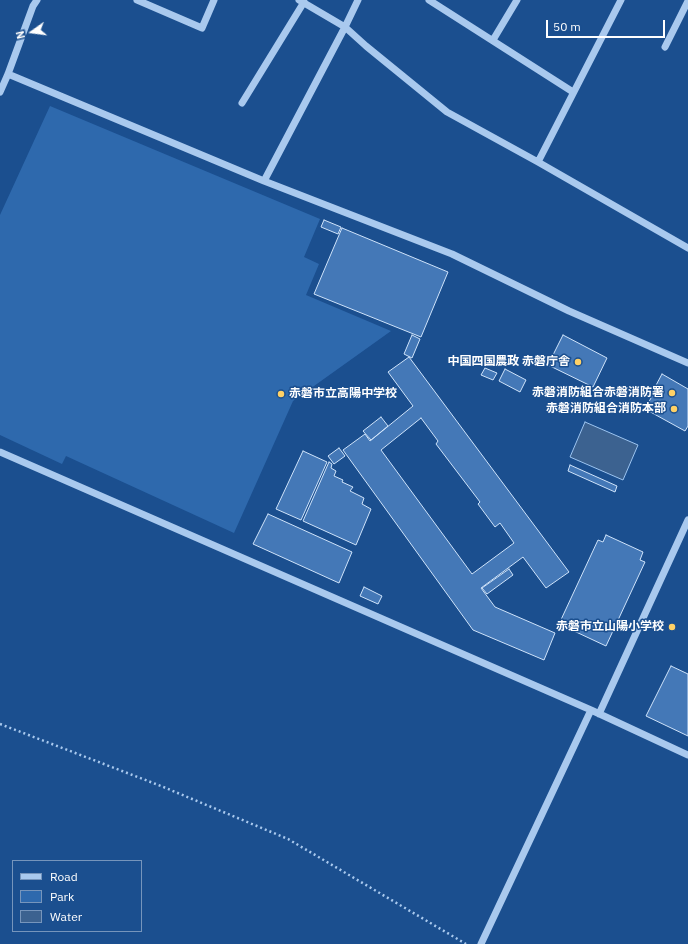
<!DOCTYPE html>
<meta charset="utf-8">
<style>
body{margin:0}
#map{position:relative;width:688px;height:944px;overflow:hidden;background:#1b4f8f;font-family:"IBM Plex Sans",sans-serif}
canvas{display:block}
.legend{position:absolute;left:12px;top:860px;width:130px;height:72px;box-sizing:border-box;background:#1b4f8f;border:1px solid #7695bc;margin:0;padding:5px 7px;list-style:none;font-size:12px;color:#fff}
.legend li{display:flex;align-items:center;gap:8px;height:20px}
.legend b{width:20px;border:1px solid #7695bc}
.north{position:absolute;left:12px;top:12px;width:40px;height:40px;-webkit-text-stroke:3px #1b4f8f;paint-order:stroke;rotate:256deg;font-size:11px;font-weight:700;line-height:16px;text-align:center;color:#fff}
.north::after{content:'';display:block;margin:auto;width:14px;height:18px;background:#fff;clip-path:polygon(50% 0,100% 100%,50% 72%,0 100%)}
.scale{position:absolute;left:546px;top:20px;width:119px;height:18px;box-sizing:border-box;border:2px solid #fff;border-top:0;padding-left:5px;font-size:12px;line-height:14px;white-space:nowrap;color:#fff;-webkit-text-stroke:3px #1b4f8f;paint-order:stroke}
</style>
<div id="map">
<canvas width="688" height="944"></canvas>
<ul class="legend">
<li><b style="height:5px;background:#a9c9ee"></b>Road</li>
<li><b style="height:11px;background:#2e69ad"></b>Park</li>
<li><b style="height:11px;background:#3c6290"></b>Water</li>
</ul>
<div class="north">N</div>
<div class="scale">50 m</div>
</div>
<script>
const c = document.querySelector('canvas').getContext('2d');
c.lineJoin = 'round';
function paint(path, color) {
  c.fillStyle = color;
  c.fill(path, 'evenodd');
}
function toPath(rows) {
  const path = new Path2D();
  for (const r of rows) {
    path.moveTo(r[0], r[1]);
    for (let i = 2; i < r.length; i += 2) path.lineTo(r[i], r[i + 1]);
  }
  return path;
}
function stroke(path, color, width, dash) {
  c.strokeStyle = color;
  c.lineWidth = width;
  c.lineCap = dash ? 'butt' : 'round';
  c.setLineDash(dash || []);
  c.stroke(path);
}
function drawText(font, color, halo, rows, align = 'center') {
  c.font = font + ' "IBM Plex Sans","Noto Sans JP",sans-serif';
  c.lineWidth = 3;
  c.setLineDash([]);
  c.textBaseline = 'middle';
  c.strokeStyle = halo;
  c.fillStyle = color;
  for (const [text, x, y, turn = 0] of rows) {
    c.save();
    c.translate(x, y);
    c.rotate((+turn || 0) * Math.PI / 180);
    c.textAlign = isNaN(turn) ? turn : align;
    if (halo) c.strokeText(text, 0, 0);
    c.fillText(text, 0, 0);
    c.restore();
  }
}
paint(toPath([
 [50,106,320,219,304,257,319,264,306,295,391,331,293,401,234,533,66,456,62,464,0,435,0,215]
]), '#2e69ad');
const water = toPath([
 [585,422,638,445,623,480,570,457,585,422]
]);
paint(water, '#3c6290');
stroke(water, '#9cc4f0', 1);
const building = toPath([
 [324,220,341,227,338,234,321,227,324,220],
 [342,228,448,272,421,337,314,294,342,228],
 [412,335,420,339,412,358,404,354,412,335],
 [563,335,607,358,593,387,548,365,563,335],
 [409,357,569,572,546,588,523,557,481,588,495,607,555,633,544,660,473,630,343,450,365,434,370,441,413,406,388,372,409,357],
 [421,418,438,441,436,444,480,502,478,504,495,527,500,523,514,543,472,574,381,450,421,418],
 [485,368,497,373,493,380,481,375,485,368],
 [505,369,526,380,520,392,499,381,505,369],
 [662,374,688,389,688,426,685,431,645,409,651,398,643,394,648,386,654,389,662,374],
 [381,417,388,426,371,440,363,431,381,417],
 [339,448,345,456,334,464,328,456,339,448],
 [303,451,327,462,301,520,276,509,303,451],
 [329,462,332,464,331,468,336,471,334,476,343,480,342,482,353,487,350,491,364,498,362,504,371,509,356,545,303,521,329,462],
 [570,465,617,486,615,492,568,471,570,465],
 [268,514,352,552,339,583,253,544,268,514],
 [606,535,643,552,640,560,645,562,606,646,559,624,598,540,603,542,606,535],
 [509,569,513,575,487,594,482,588,509,569],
 [364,587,382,596,378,604,360,596,364,587],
 [671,666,688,674,688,736,646,716,671,666]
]);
paint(building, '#4478b7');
stroke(building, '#cfe3fa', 1);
stroke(toPath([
 [0,724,161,786,288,839,466,944]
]), '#a9c9ee', 2.5, [2, 3]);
stroke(toPath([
 [137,0,202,28,214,0],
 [299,0,345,27,366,46,447,112,538,162,688,248],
 [429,0,573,92],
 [493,40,517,0],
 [665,47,688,1],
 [8,74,264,181,452,254,569,311,688,363],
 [0,92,8,74,33,6,37,0],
 [242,103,304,2],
 [538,162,621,0],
 [264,181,345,27,358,0],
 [0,452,591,710,688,755],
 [599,714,688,520],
 [481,944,591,710]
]), '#a9c9ee', 7);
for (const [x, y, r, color] of [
 [578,362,4,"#ffd166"],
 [672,393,4,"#ffd166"],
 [281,394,4,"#ffd166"],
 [674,409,4,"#ffd166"],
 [672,627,4,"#ffd166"]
]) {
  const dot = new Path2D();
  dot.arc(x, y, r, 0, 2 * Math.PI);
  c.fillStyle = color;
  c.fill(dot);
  stroke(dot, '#1b4f8f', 1.5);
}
drawText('bold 12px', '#fff', '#1b4f8f', [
 ["中国四国農政 赤磐庁舎",570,362],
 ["赤磐消防組合赤磐消防署",664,393],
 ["赤磐市立高陽中学校",289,394,"left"],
 ["赤磐消防組合消防本部",666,409],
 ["赤磐市立山陽小学校",664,627]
], 'right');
</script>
